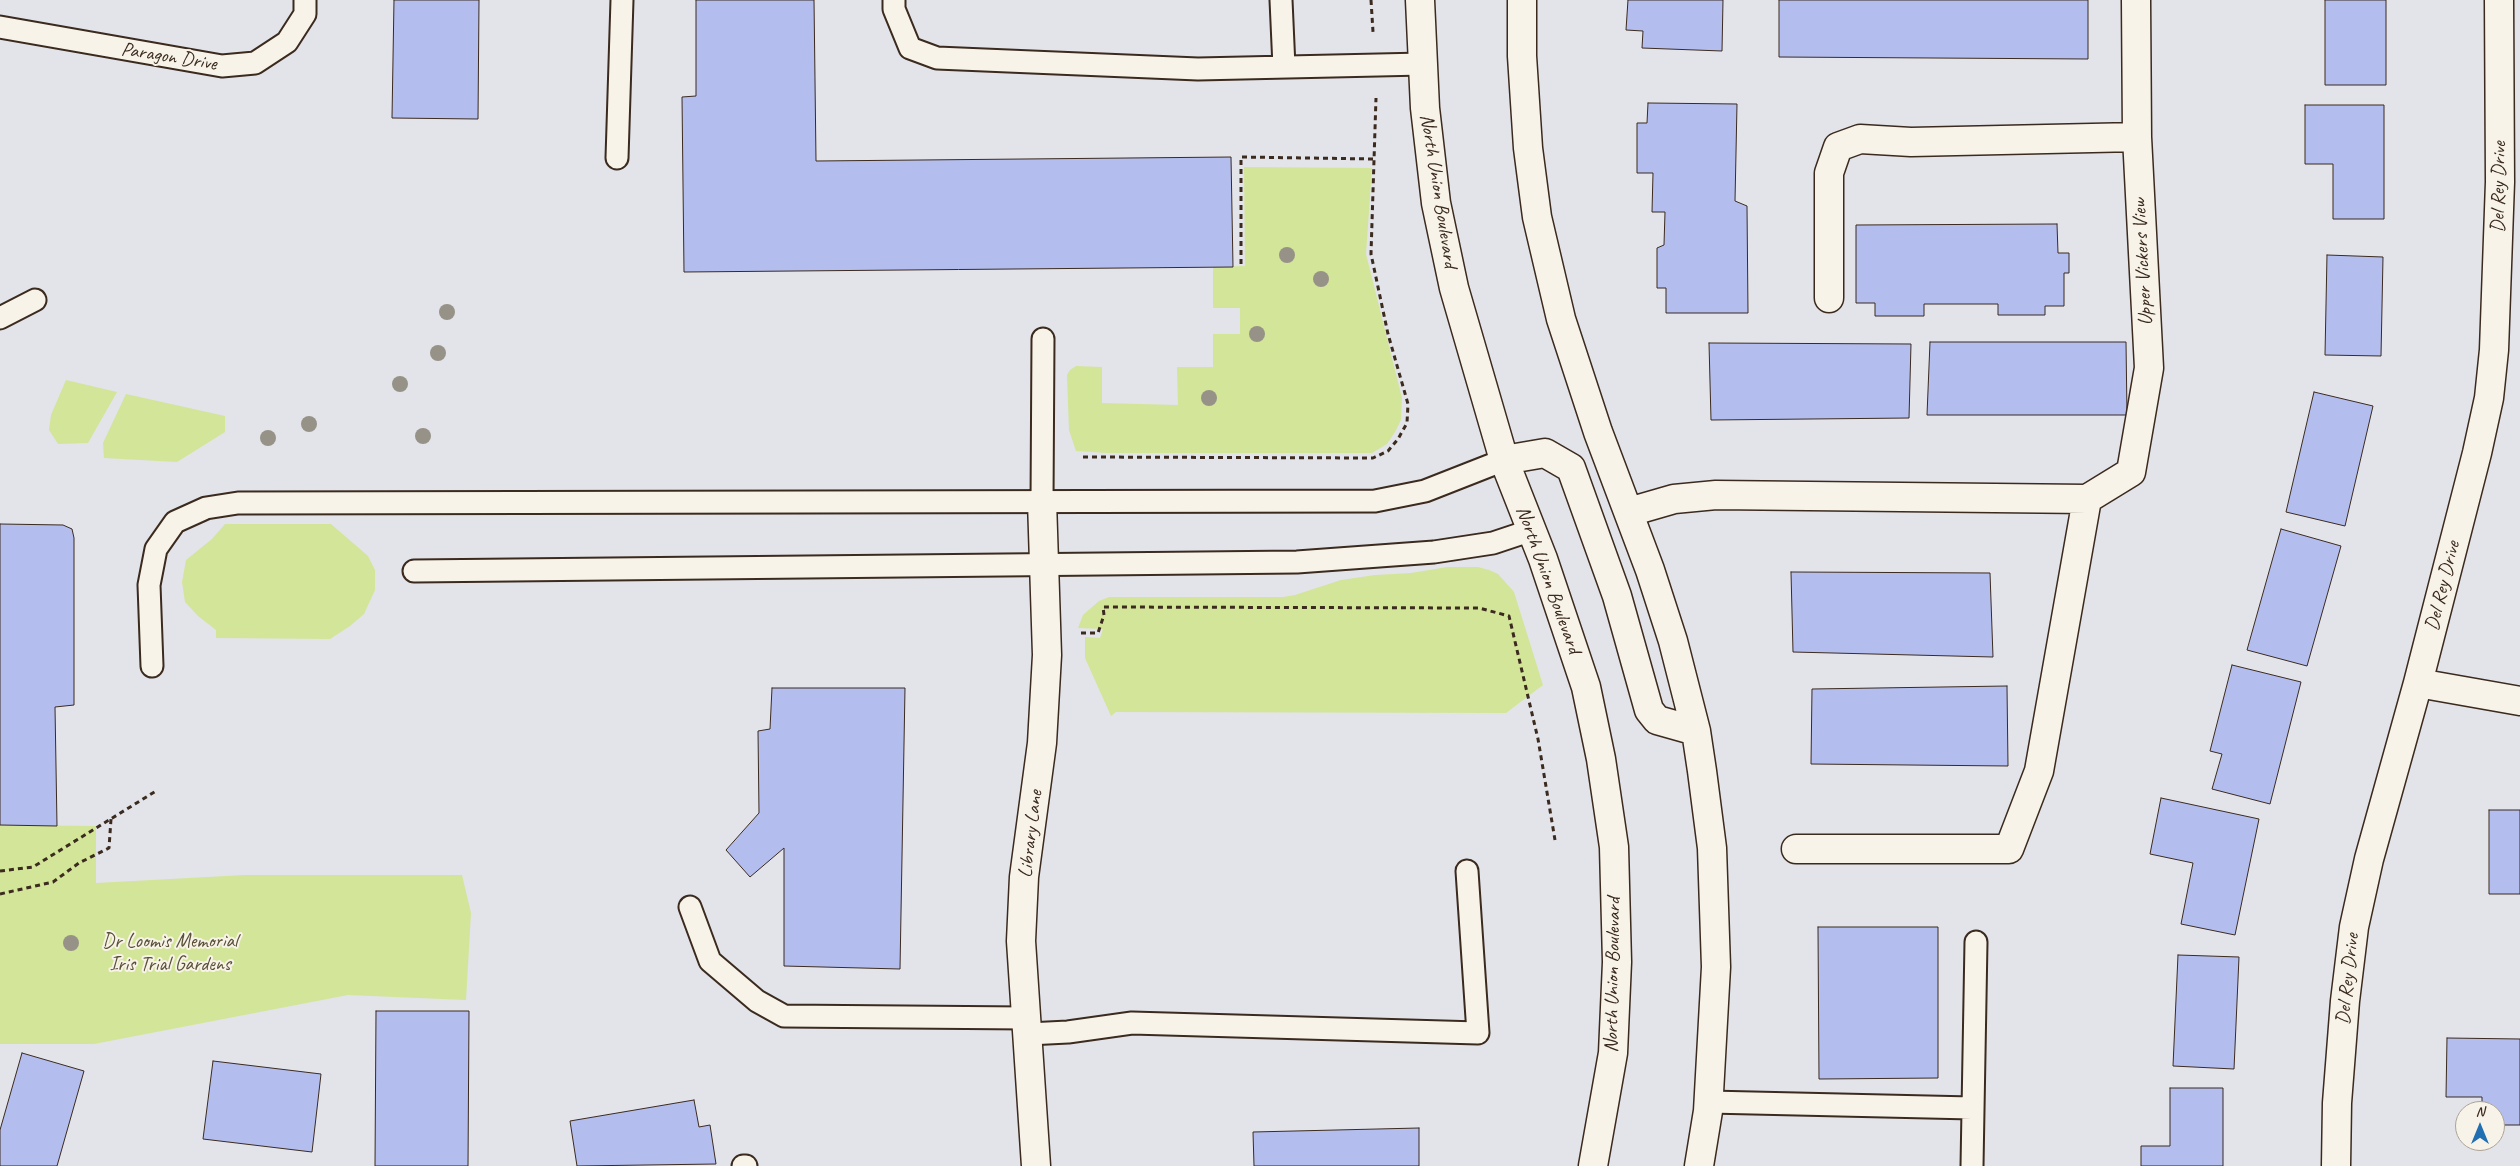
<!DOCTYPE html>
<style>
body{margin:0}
#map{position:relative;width:2520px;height:1166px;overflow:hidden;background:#e3e3ea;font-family:Caveat,sans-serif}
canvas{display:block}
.north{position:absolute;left:2455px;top:1101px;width:50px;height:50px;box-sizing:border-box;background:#f7f3e8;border:1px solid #aca397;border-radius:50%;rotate:0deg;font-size:14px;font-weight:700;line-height:20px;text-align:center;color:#3b2a1e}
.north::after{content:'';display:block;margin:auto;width:18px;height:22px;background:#1f6fb2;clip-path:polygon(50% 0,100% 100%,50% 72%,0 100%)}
</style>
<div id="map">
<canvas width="2520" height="1166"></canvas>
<div class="north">N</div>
</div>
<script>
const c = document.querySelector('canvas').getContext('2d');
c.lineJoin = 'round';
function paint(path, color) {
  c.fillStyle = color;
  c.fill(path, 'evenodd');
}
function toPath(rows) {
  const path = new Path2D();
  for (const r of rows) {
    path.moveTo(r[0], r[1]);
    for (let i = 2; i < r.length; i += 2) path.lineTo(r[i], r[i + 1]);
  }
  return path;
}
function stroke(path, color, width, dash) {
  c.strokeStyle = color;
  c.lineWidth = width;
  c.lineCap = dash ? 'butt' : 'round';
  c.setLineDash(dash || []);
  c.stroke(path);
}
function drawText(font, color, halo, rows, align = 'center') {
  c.font = font + ' Caveat,sans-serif';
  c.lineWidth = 4;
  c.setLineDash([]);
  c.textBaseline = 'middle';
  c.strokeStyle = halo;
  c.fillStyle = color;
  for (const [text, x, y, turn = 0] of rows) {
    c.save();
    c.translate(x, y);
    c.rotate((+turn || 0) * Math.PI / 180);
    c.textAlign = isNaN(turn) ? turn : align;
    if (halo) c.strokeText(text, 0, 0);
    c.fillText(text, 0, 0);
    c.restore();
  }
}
paint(toPath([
 [1244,167,1372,168,1366,254,1402,398,1401,420,1395,432,1387,444,1372,453,1107,453,1076,451,1069,430,1067,375,1070,370,1076,366,1102,367,1102,403,1178,405,1177,367,1213,367,1213,334,1240,334,1240,308,1213,308,1213,267,1245,266],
 [66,380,117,392,88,443,58,444,49,430,51,415],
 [126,394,225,416,225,432,177,462,104,458,103,443],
 [225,524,331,524,368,556,375,570,375,590,364,614,350,626,330,639,216,638,216,630,198,616,185,602,182,582,186,560,212,539],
 [1447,567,1478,567,1489,570,1498,574,1514,592,1543,685,1506,713,1116,712,1111,716,1085,658,1085,637,1100,638,1103,629,1078,628,1083,615,1099,601,1109,597,1283,597,1295,595,1341,580,1375,575,1411,573],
 [0,825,96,826,96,883,245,875,462,875,471,913,466,1000,348,995,94,1044,0,1044]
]), '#d3e599');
const building = toPath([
 [394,0,479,0,478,119,392,118,394,0],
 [696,0,814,0,816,161,1231,157,1233,267,684,272,682,97,696,96,696,0],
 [1628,0,1723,0,1722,51,1642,48,1643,31,1626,30,1628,0],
 [1779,0,2088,0,2088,59,1779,57,1779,0],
 [2325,0,2386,0,2386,85,2325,85,2325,0],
 [1648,103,1737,104,1735,201,1747,206,1748,313,1666,313,1666,288,1657,288,1657,248,1664,245,1665,212,1652,212,1653,173,1637,173,1637,123,1647,123,1648,103],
 [2305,105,2384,105,2384,219,2333,219,2333,164,2305,164,2305,105],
 [2057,224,2058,253,2069,253,2069,273,2064,273,2064,306,2045,306,2045,315,1998,315,1998,304,1924,304,1924,316,1875,316,1875,303,1856,303,1856,225,2057,224],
 [2327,255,2383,257,2381,356,2325,355,2327,255],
 [1930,342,2126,342,2127,415,1927,415,1930,342],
 [1709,343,1911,344,1909,418,1711,420,1709,343],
 [2314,392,2373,406,2345,526,2286,512,2314,392],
 [0,524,63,525,72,529,74,538,74,705,55,707,57,826,0,825,0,524],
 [2281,529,2341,546,2307,666,2247,650,2281,529],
 [1791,572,1990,573,1993,657,1793,652,1791,572],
 [2232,665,2301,682,2270,804,2212,789,2222,754,2210,751,2232,665],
 [2007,686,2008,766,1811,764,1812,689,2007,686],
 [772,688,905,688,900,969,784,966,784,848,750,877,726,850,759,813,758,731,770,729,772,688],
 [2161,798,2259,819,2235,935,2181,924,2193,863,2150,854,2161,798],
 [2489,810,2520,810,2520,894,2489,894,2489,810],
 [1818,927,1938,927,1938,1078,1819,1079,1818,927],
 [2178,955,2239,957,2234,1069,2173,1066,2178,955],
 [376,1011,469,1011,468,1166,375,1166,376,1011],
 [2447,1038,2520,1039,2520,1125,2495,1125,2495,1111,2482,1111,2482,1097,2446,1097,2447,1038],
 [22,1053,84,1071,57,1166,0,1166,0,1130,22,1053],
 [213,1061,321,1074,312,1152,203,1139,213,1061],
 [2170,1088,2223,1088,2223,1166,2141,1166,2141,1146,2170,1146,2170,1088],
 [694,1100,699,1127,710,1125,716,1164,577,1166,570,1121,694,1100],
 [1419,1128,1419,1166,1254,1166,1253,1132,1419,1128]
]);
paint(building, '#b3beef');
stroke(building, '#3b2a1e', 1);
const service = toPath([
 [894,0,894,9,910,48,937,58,1198,69,1423,64],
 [1281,0,1284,67],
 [0,27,222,66,255,63,287,42,305,14,305,0],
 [617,158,622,0],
 [0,318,35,300],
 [1042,501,1043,339],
 [414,571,1297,562,1434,552,1493,543,1532,530],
 [152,666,149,585,156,549,175,522,206,508,238,503,1375,501,1425,491,1504,460],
 [690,907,710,961,757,1001,784,1016,1026,1018],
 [1028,1034,1068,1032,1132,1023,1478,1033,1467,871],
 [1709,1102,1972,1108],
 [743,1166,746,1166],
 [1972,1166,1976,942]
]);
const minor = toPath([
 [1829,298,1829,173,1838,147,1860,139,1911,142,2137,137],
 [2087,499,2131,472,2149,368,2137,137,2136,0],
 [1629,512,1674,499,1716,495,2087,499,2039,771,2009,849,1796,849],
 [2418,683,2520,701],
 [1036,1166,1021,941,1024,877,1042,743,1047,655,1042,501],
 [2336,1166,2337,1103,2345,1001,2354,927,2369,859,2418,683,2477,453,2489,398,2494,350,2500,182,2499,0]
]);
const primary = toPath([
 [1420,0,1425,108,1436,203,1454,288,1504,460,1543,559,1586,687,1601,759,1614,847,1617,962,1613,1053,1593,1166],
 [1522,0,1522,56,1528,148,1537,217,1561,319,1598,432,1650,570,1673,641,1696,731,1702,771,1712,848,1716,967,1708,1111,1699,1166],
 [1504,460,1545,453,1571,468,1617,596,1649,710,1657,720,1696,731]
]);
stroke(service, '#3b2a1e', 25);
stroke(minor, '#3b2a1e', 31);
stroke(primary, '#3b2a1e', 31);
stroke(toPath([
 [1371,0,1373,32],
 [1241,264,1241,157,1375,159],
 [1083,457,1373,458,1388,451,1398,439,1407,423,1408,404,1388,334,1371,254,1376,98],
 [1081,633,1098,633,1104,615,1103,607,1479,608,1509,616,1538,739,1555,840],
 [0,871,33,867,156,791],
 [0,894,53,882,79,863,109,848,111,819]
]), '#3b2a1e', 3, [5, 4]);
stroke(service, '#f7f3e8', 21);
stroke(minor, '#f7f3e8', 28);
stroke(primary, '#f7f3e8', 28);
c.fillStyle = '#979288';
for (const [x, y] of [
 [1287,255],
 [1321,279],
 [447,312],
 [1257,334],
 [438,353],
 [400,384],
 [1209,398],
 [309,424],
 [423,436],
 [268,438],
 [71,943]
]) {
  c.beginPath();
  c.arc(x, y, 8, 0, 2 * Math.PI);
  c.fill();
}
drawText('20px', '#3b2a1e', '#f7f3e8', [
 ["Paragon Drive",169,57,9],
 ["Del Rey Drive",2499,187,-89],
 ["North Union Boulevard",1438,191,81],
 ["Upper Vickers View",2143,262,-93],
 ["North Union Boulevard",1548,580,70],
 ["Del Rey Drive",2443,586,-76],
 ["Library Lane",1031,834,-83],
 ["North Union Boulevard",1613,975,-89],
 ["Del Rey Drive",2348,979,-84]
]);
drawText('20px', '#594f37', '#f7f3e8', [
 ["Dr Loomis Memorial",170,942],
 ["Iris Trial Gardens",170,965]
]);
</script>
